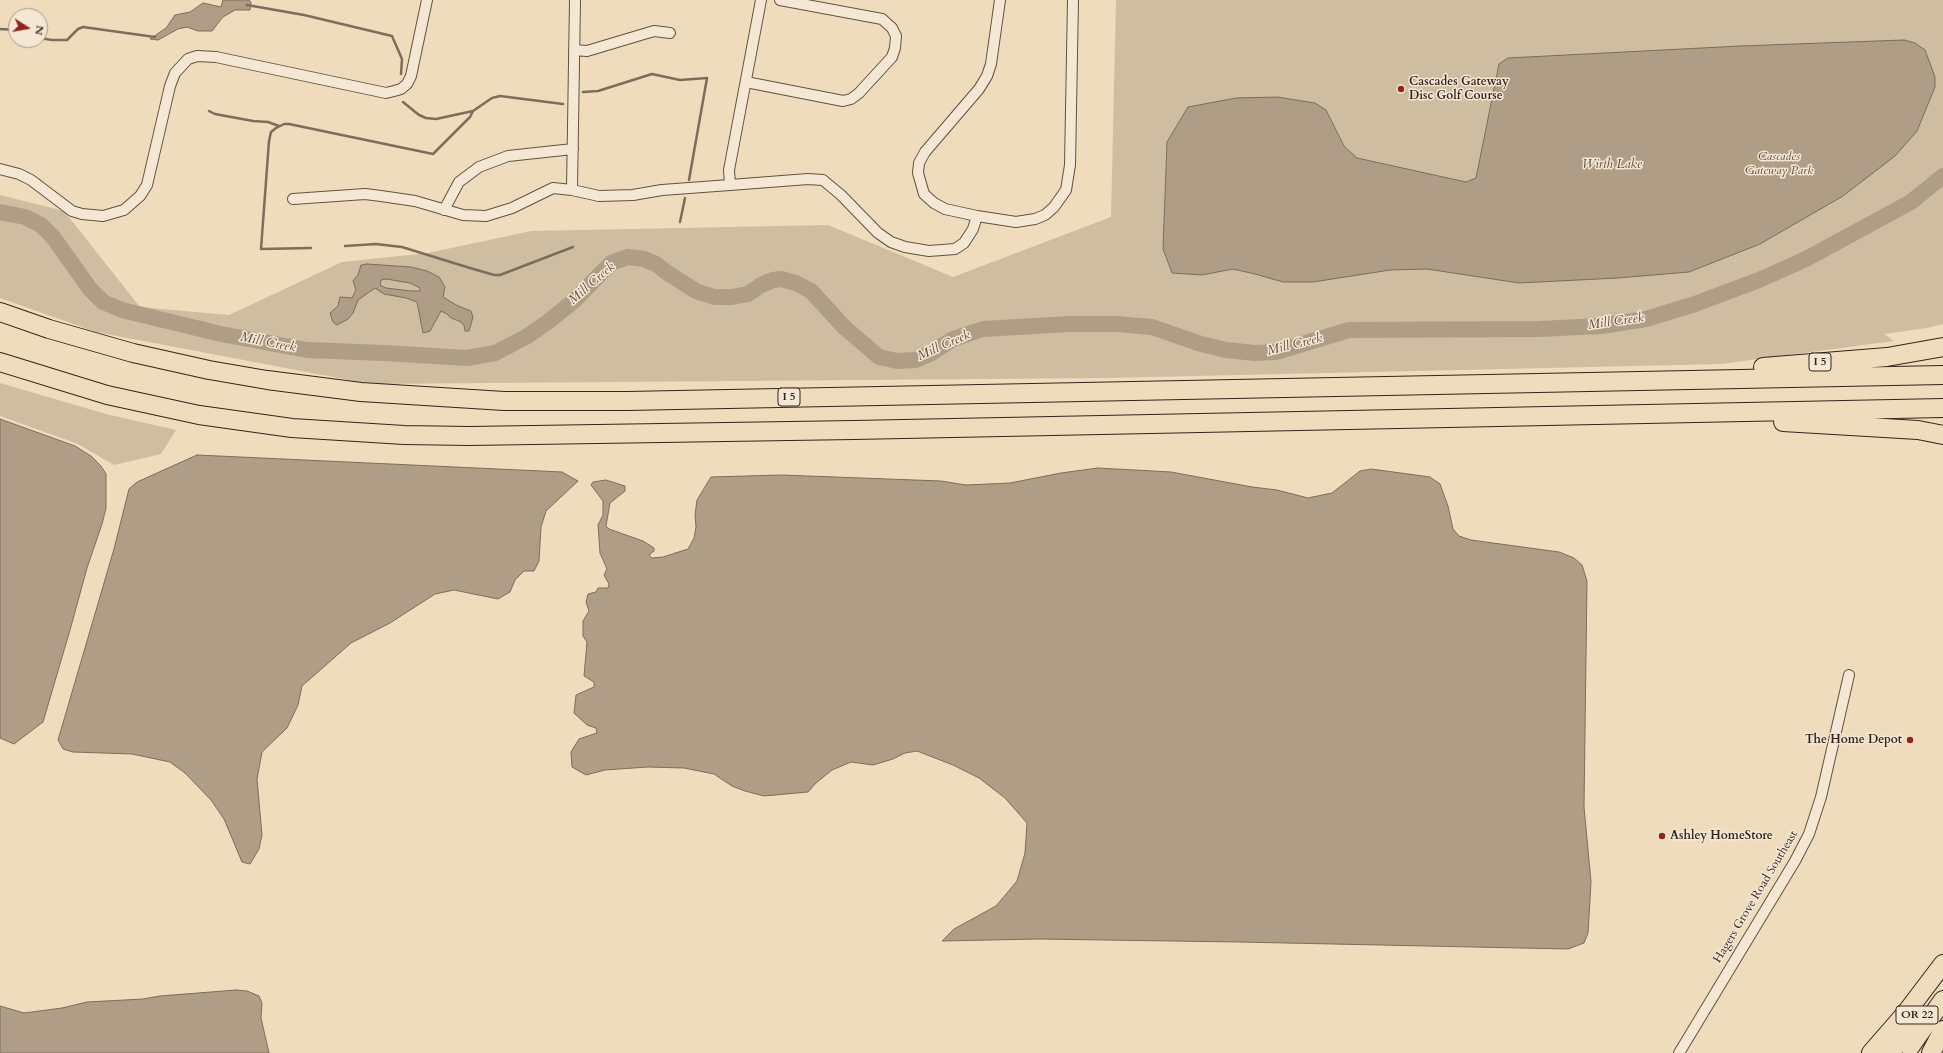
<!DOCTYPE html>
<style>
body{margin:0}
#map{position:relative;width:1943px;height:1053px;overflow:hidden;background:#eedcbd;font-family:Cardo,serif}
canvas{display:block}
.north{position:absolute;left:8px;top:8px;width:40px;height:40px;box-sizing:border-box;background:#f4e8d4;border:1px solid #a8998a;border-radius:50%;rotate:101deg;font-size:11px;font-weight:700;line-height:16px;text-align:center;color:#35231c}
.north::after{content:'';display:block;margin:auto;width:14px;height:18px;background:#8f2418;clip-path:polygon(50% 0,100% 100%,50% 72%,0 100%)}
</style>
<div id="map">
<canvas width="1943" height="1053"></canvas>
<div class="north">N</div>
</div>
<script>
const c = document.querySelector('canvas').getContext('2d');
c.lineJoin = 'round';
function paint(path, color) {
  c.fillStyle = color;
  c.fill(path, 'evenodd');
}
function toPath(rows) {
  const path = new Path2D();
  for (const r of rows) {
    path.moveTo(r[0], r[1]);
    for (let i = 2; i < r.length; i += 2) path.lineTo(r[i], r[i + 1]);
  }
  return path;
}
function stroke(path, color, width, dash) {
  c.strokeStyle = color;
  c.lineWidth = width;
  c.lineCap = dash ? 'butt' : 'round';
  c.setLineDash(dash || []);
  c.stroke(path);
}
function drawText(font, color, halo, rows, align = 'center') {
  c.font = font + ' Cardo,serif';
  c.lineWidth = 3;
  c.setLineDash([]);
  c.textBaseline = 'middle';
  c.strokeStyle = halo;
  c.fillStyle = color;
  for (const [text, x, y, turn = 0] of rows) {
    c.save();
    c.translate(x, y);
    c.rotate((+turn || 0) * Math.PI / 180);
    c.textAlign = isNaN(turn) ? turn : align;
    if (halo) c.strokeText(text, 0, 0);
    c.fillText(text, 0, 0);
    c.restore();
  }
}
paint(toPath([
 [1116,0,1943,0,1943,324,1927,328,1884,334,1894,341,1721,364,1108,378,370,384,96,332,0,298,0,195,64,211,140,307,229,315,342,262,428,253,531,231,828,225,953,277,1111,217],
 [0,383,106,414,176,430,161,454,114,465,78,444,0,416]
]), '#cfbda2');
const water = toPath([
 [223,0,249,0,251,2,250,10,235,10,223,17,212,31,198,31,187,27,178,29,158,40,150,39,166,28,175,15,190,12,203,3,221,7,223,0],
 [1904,40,1915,43,1925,50,1935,77,1935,87,1917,131,1895,156,1843,196,1760,244,1689,272,1618,278,1519,283,1427,269,1390,270,1313,282,1283,282,1255,274,1233,269,1202,275,1172,273,1163,249,1167,142,1188,107,1236,98,1277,97,1315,103,1326,110,1344,146,1357,158,1466,182,1476,178,1499,64,1508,58,1740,46,1904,40],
 [367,264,411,267,427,271,439,277,445,287,443,297,458,306,471,311,473,317,469,331,465,331,464,325,459,321,451,318,447,314,441,311,430,331,423,333,417,302,406,298,384,294,375,288,358,300,353,313,348,319,337,325,333,322,330,313,338,306,340,297,352,298,356,290,353,281,358,275,361,265,367,264],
 [386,279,410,283,420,288,420,291,411,291,386,288,380,285,381,280,386,279],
 [0,419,75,446,91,456,101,466,106,474,106,508,102,524,87,568,70,630,43,722,14,744,0,738,0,419],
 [197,455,562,472,578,481,546,511,541,527,539,561,534,571,524,571,515,580,510,592,498,599,454,590,435,594,390,623,351,643,302,686,298,705,287,728,262,752,257,779,262,835,259,849,250,864,242,862,224,819,211,800,185,773,170,762,132,754,73,752,63,749,58,740,114,549,129,489,137,482,197,455],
 [1098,468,1171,472,1252,487,1277,490,1308,498,1332,493,1360,471,1371,469,1430,477,1440,484,1448,506,1453,529,1459,536,1471,540,1559,552,1574,558,1582,565,1587,581,1584,807,1591,882,1588,933,1584,943,1568,949,1239,942,1038,939,942,941,954,929,996,906,1017,881,1025,853,1027,823,1005,798,979,778,953,765,917,751,905,753,893,759,873,765,851,762,832,770,816,783,808,792,764,796,745,791,732,786,714,774,684,768,648,767,605,770,586,775,572,767,571,752,579,739,597,733,596,728,587,725,574,713,576,695,594,687,594,682,584,676,587,642,583,636,583,621,589,611,586,602,588,594,596,592,598,588,608,588,609,584,604,575,607,569,600,553,598,525,603,515,603,501,591,485,593,482,606,480,625,486,625,491,610,503,606,526,609,529,643,541,654,548,654,551,649,555,652,558,663,557,688,549,694,538,696,527,695,515,697,500,711,477,781,475,941,481,966,485,1010,483,1061,473,1098,468],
 [236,990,247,991,259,996,262,1003,261,1018,269,1053,0,1053,0,1006,24,1013,62,1008,87,1002,143,999,160,996,236,990]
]);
paint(water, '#af9d86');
stroke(water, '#7e6c5c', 1);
stroke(toPath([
 [247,5,304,15,392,36,402,59,401,74],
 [0,29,16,30],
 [40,38,52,40,67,40,78,29,83,27,155,37],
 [583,92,598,91,652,74,680,80,707,78,689,180],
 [403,102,419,115,426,118,436,119,473,111,492,98,500,96,563,104],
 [209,111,215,114,253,121,268,122,279,126],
 [680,222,685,198],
 [345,246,376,244,402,247,470,268,494,275,500,275,573,247],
 [311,248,261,249,269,141,271,132,276,128,284,124,289,124,433,154,470,117,473,111]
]), '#7e6c5c', 2.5);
stroke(toPath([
 [0,212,25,217,41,225,53,237,90,289,103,302,122,310,221,334,307,350,384,353,467,358,495,353,526,337,549,321,575,300,611,263,628,257,644,259,656,264,669,274,696,291,714,297,732,297,748,294,761,285,773,280,781,279,796,283,811,291,844,327,879,357,897,361,916,360,930,354,953,339,983,329,1069,324,1117,324,1152,327,1201,344,1226,350,1255,353,1276,352,1349,330,1539,329,1601,326,1646,319,1695,304,1759,280,1806,259,1911,202,1943,176]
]), '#af9d86', 16);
const street = toPath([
 [575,0,572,190,599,196,633,195,662,190,730,185],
 [761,0,729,170,730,185,808,179,823,180,841,195,878,233,891,242,905,247,929,251,955,249,964,243,973,229,977,216],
 [1000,0,991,64,987,76,979,89,925,152,919,163,918,173,924,194,934,203,945,209,977,216,1016,222,1035,219,1045,215,1054,207,1066,190,1070,165,1073,0],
 [574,50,587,51,654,31,670,33],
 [746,82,843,101,851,99,859,93,892,57,895,48,896,36,892,28,882,19,780,0],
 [0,169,19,174,31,180,72,211,82,214,103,216,124,210,140,196,147,185,170,86,175,73,188,59,197,56,216,57,386,93,394,91,401,89,407,84,411,76,427,0],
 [293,199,365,194,381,196,415,201,463,215,486,216,512,208,553,188,572,190],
 [444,210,459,182,479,167,508,156,573,149],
 [1679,1053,1795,861,1809,834,1821,797,1849,675]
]);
const highway = toPath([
 [0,312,49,329,133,353,209,370,267,380,361,392,504,401,627,401,1943,375],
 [0,362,107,395,199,415,292,428,404,435,469,436,854,430,1943,408],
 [1763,367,1887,357,1943,347],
 [1783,422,1918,430,1943,435],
 [1910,1047,1943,1000],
 [1871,1053,1905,1014,1943,964],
 [1891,1053,1918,1014],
 [1931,1053,1943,1030]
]);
stroke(street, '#635144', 12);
stroke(highway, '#35231c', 20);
stroke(street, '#f4e8d4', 10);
stroke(highway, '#eedcbd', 18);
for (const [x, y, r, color] of [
 [1401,89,4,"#8f2418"],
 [1910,740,4,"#8f2418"],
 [1662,836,4,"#8f2418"]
]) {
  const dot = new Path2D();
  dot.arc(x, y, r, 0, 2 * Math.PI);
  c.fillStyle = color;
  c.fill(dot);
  stroke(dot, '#f4e8d4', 1.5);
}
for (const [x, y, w] of [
 [1820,362,22],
 [789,397,22],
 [1917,1015,42]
]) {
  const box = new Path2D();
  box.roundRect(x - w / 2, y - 9, w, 18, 3);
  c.fillStyle = '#f4e8d4';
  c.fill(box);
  stroke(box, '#35231c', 1);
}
drawText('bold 11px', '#35231c', null, [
 ["I 5",1820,362],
 ["I 5",789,397],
 ["OR 22",1917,1015]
]);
drawText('bold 12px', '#35231c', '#f4e8d4', [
 ["Cascades Gateway",1409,82],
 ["Disc Golf Course",1409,96],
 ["The Home Depot",1902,740,"right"],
 ["Ashley HomeStore",1670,836]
], 'left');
drawText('italic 12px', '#5c4a3e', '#f4e8d4', [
 ["Cascades",1779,157],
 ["Gateway Park",1779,171]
]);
drawText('12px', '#35231c', '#f4e8d4', [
 ["Hagers Grove Road Southeast",1756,897,-59]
]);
drawText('italic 13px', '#604e41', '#f4e8d4', [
 ["Wirth Lake",1612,165],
 ["Mill Creek",592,284,-41],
 ["Mill Creek",1616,322,-8],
 ["Mill Creek",268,343,11],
 ["Mill Creek",1295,345,-14],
 ["Mill Creek",944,346,-24]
]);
</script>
